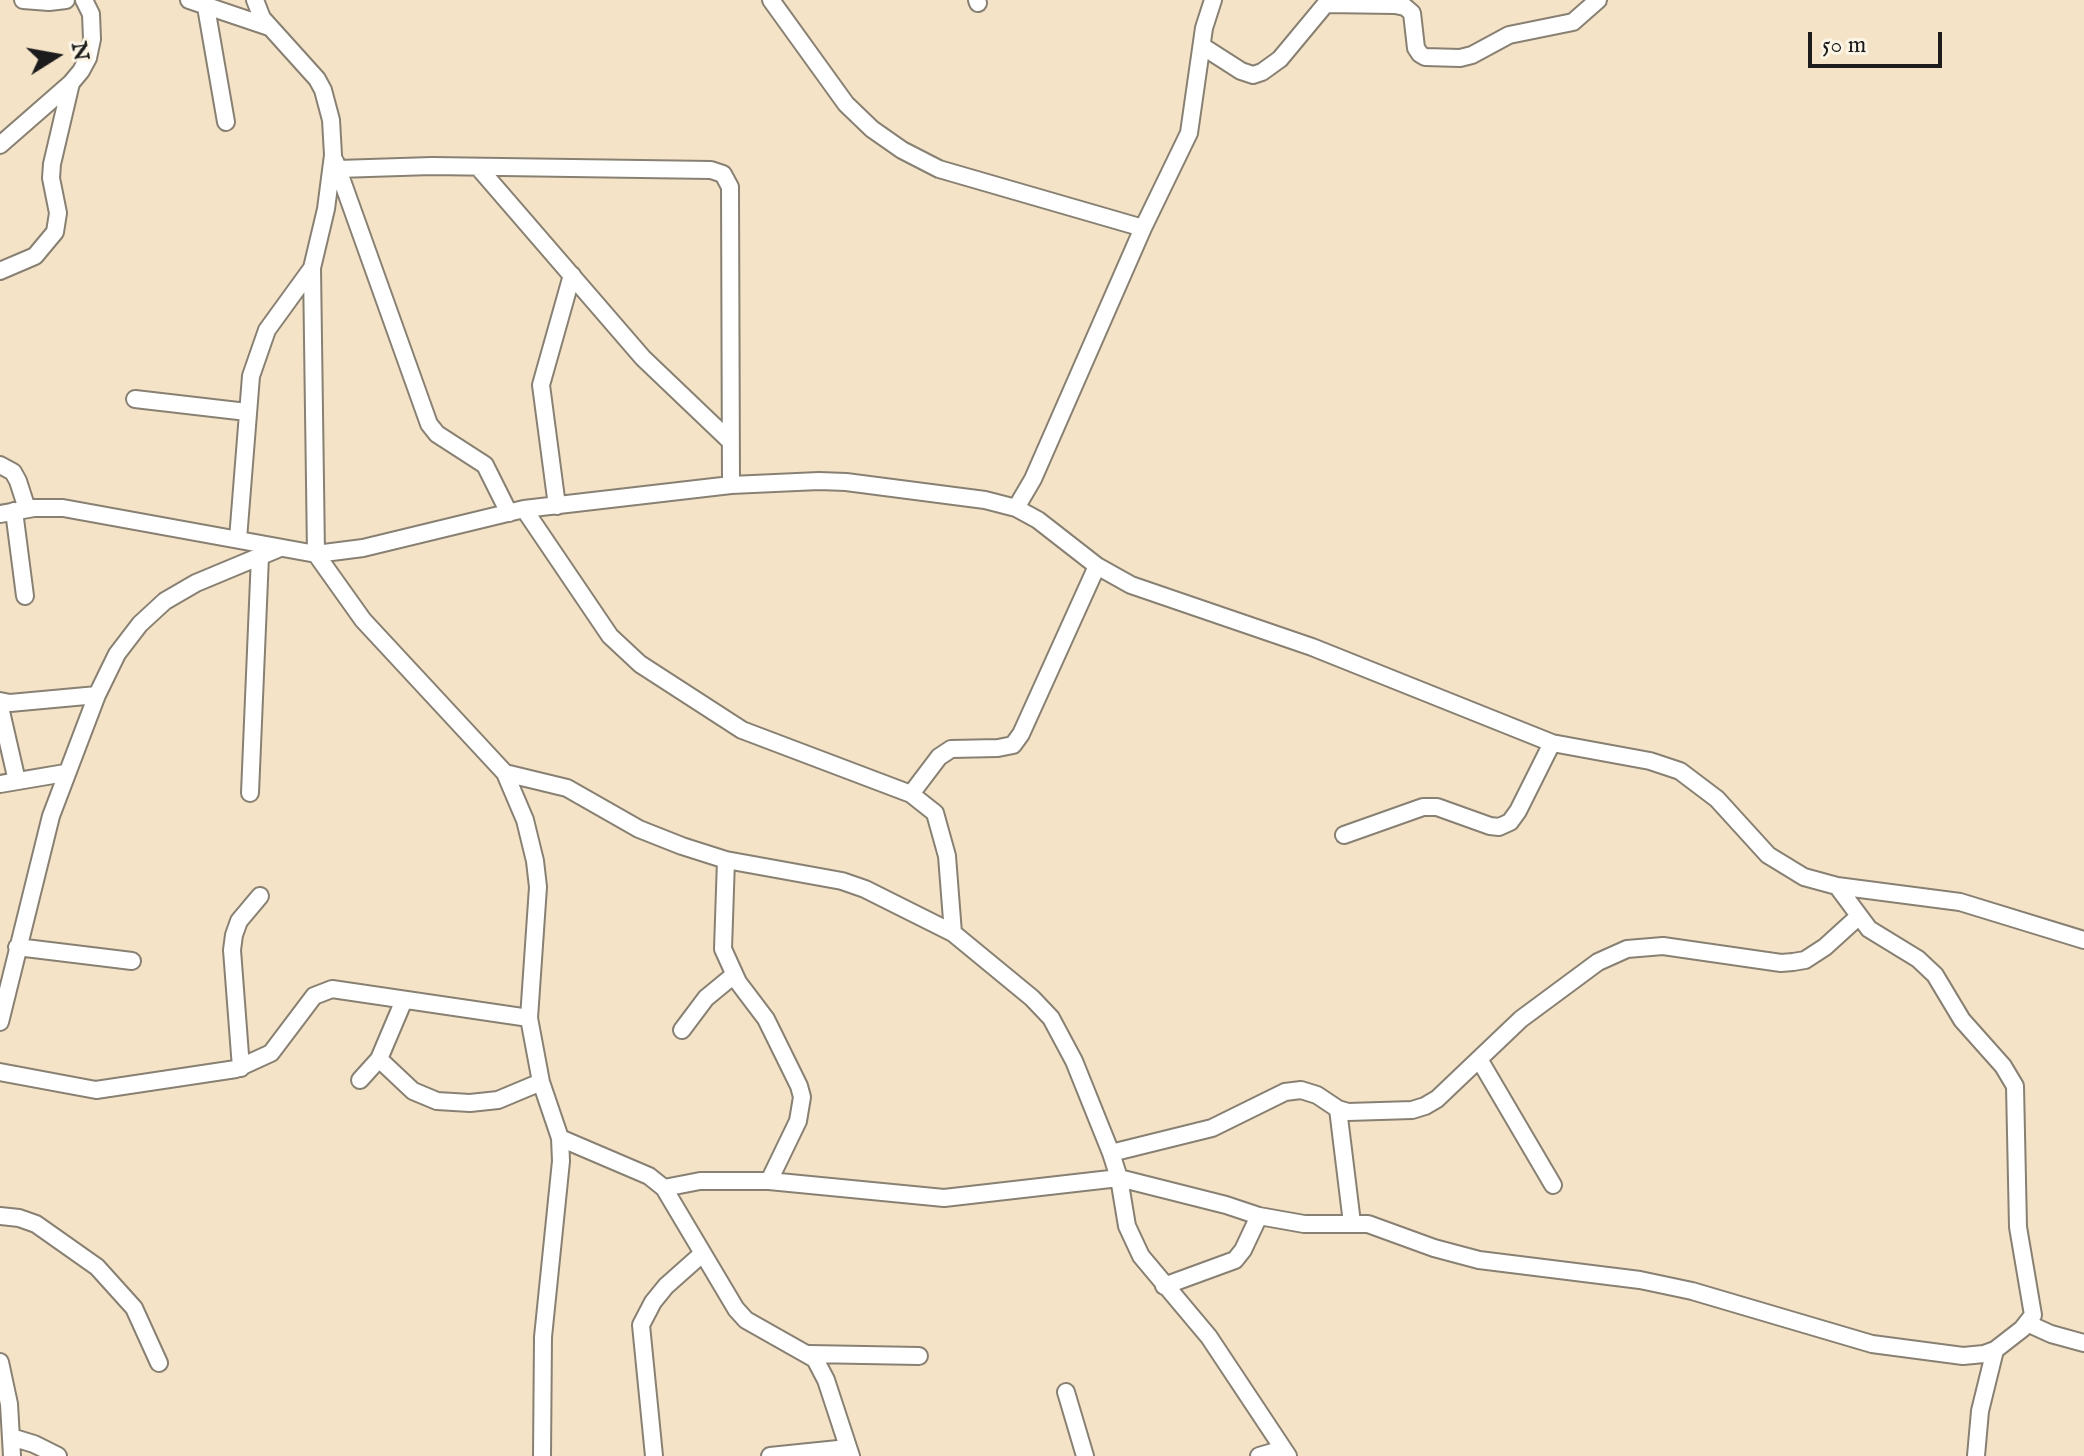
<!DOCTYPE html>
<style>
body{margin:0}
#map{position:relative;width:2084px;height:1456px;overflow:hidden;background:#f4e3c7;font-family:"IM FELL English",serif}
canvas{display:block}
.north{position:absolute;left:16px;top:16px;width:80px;height:80px;-webkit-text-stroke:6px #fcf5e5;paint-order:stroke;rotate:79deg;font-size:22px;font-weight:700;line-height:32px;text-align:center;color:#1c1c1c}
.north::after{content:'';display:block;margin:auto;width:28px;height:36px;background:#1c1c1c;clip-path:polygon(50% 0,100% 100%,50% 72%,0 100%)}
.scale{position:absolute;left:1808px;top:32px;width:134px;height:36px;box-sizing:border-box;border:4px solid #1c1c1c;border-top:0;padding-left:10px;font-size:24px;line-height:28px;white-space:nowrap;color:#1c1c1c;-webkit-text-stroke:6px #fcf5e5;paint-order:stroke}
</style>
<div id="map">
<canvas width="2084" height="1456"></canvas>
<div class="north">N</div>
<div class="scale">50 m</div>
</div>
<script>
const c = document.querySelector('canvas').getContext('2d');
c.lineJoin = 'round';
function toPath(rows) {
  const path = new Path2D();
  for (const r of rows) {
    path.moveTo(r[0], r[1]);
    for (let i = 2; i < r.length; i += 2) path.lineTo(r[i], r[i + 1]);
  }
  return path;
}
function stroke(path, color, width, dash) {
  c.strokeStyle = color;
  c.lineWidth = width;
  c.lineCap = dash ? 'butt' : 'round';
  c.setLineDash(dash || []);
  c.stroke(path);
}
const street = toPath([
 [23,0,49,2,66,0],
 [189,0,269,27],
 [255,0,262,18,317,79,323,90,331,120,333,155,326,209,312,268,316,554,363,620,505,773,525,820,535,861,538,887,529,1018,541,1082,560,1138,561,1161,543,1337,542,1456],
 [771,0,846,104,872,129,902,150,939,169,1143,228],
 [977,0,978,3],
 [1326,4,1395,5,1405,7,1412,13,1416,48,1420,54,1425,57,1460,58,1472,55,1509,35,1573,22,1598,0],
 [206,7,226,122],
 [1202,46,1241,71,1253,75,1262,72,1280,59,1329,0],
 [0,145,71,83,81,71,88,58,92,39,91,14,84,0],
 [335,161,429,424,437,434,485,465,509,513],
 [478,167,643,358,731,442],
 [338,169,432,166,711,170,723,174,730,187,731,485],
 [0,271,35,256,55,232,58,213,51,178,52,164,71,83],
 [135,399,247,412],
 [0,465,13,472,18,481,27,509],
 [557,506,541,385,572,275],
 [1016,508,1033,479,1143,228,1189,133,1204,28,1213,0],
 [524,509,610,636,640,664,742,730,911,794,935,813,947,856,953,933],
 [14,511,25,596],
 [0,514,34,508,63,508,316,554,363,548,524,509,731,485,819,481,846,482,985,500,1016,508,1038,520,1097,566,1131,585,1312,647,1552,743,1650,761,1680,771,1717,799,1768,855,1804,877,1837,886,1960,902,2084,940],
 [238,539,251,376,267,330,312,268],
 [0,701,10,703,97,695],
 [0,707,17,781],
 [505,773,567,788,639,829,682,846,726,860,842,881,865,889,953,933,1032,998,1051,1018,1074,1061,1111,1153,1119,1178,1127,1226,1141,1256,1209,1337,1288,1456],
 [0,784,65,773],
 [250,793,260,556],
 [911,794,939,757,951,749,998,748,1013,745,1021,734,1097,566],
 [1344,835,1423,807,1437,807,1490,826,1499,827,1510,822,1518,811,1552,743],
 [726,860,723,949,738,982,766,1019,799,1086,802,1097,798,1121,769,1181],
 [17,947,132,961],
 [0,1022,51,816,97,695,117,654,140,624,165,601,196,583,280,548],
 [682,1030,706,998,734,975],
 [379,1059,413,1091,437,1101,470,1103,498,1100,541,1082],
 [1479,1059,1553,1185],
 [241,1068,232,950,234,935,239,921,260,896],
 [0,1072,96,1090,236,1069,271,1053,314,996,332,989,529,1018],
 [360,1080,379,1059,404,1000],
 [1338,1109,1352,1223],
 [560,1138,649,1176,664,1188,736,1309,746,1320,815,1359,826,1380,851,1456],
 [1111,1153,1212,1128,1285,1092,1301,1090,1317,1095,1338,1109,1348,1112,1412,1110,1425,1106,1437,1099,1521,1019,1598,962,1627,949,1663,946,1781,963,1793,962,1805,960,1825,947,1858,917],
 [664,1188,700,1181,769,1181,944,1198,1119,1178,1226,1205,1259,1216,1304,1224,1368,1224,1434,1248,1479,1260,1640,1280,1692,1291,1872,1344,1963,1356,1984,1354,1995,1350,2022,1329,2033,1315,2018,1227,2015,1086,2003,1066,1962,1020,1935,975,1918,959,1869,929,1837,886],
 [0,1216,19,1218,36,1224,97,1267,134,1308,159,1363],
 [1164,1286,1235,1260,1243,1250,1259,1216],
 [2029,1324,2051,1334,2084,1343],
 [809,1354,919,1356],
 [0,1362,9,1404,12,1456],
 [1066,1392,1085,1456],
 [11,1437,34,1444,58,1456],
 [654,1456,641,1325,653,1302,666,1286,702,1254],
 [770,1456,848,1448],
 [1259,1456,1283,1449],
 [1976,1456,1980,1411,1995,1350]
]);
stroke(street, '#888072', 20);
stroke(street, '#fff', 16);
</script>
